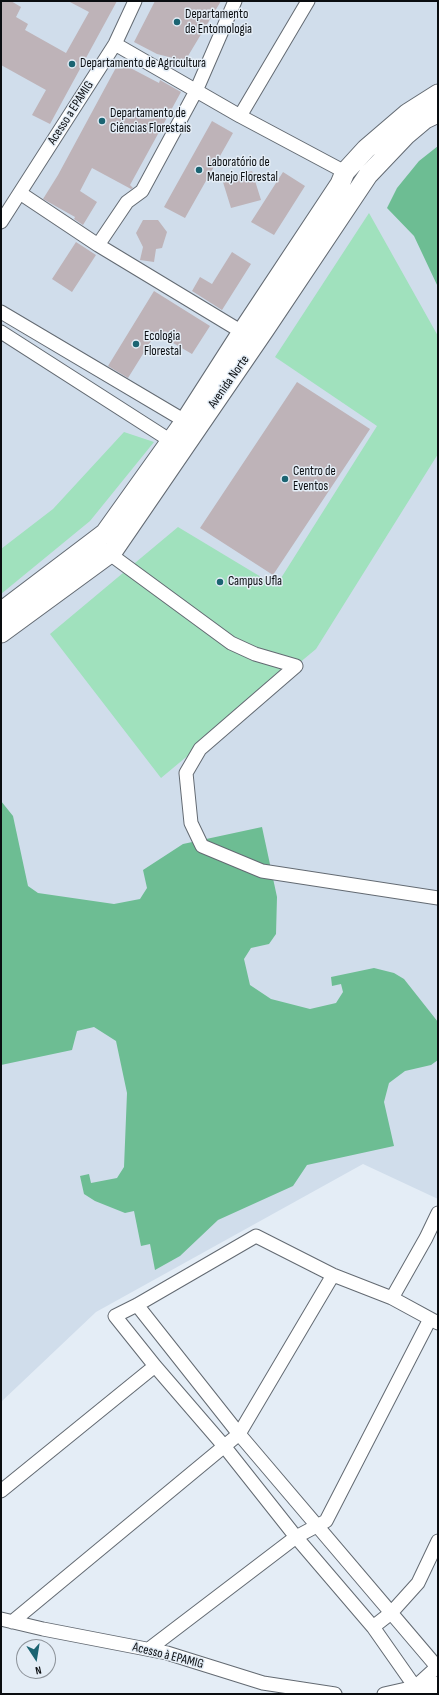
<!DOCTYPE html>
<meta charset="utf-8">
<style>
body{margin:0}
#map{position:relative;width:439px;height:1695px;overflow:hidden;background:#e4edf6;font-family:"Sofia Sans Condensed",sans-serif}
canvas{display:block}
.frame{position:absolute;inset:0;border:2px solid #0a0d10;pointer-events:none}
.north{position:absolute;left:16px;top:1639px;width:40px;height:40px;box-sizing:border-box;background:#e4edf6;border:1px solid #8d939a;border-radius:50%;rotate:168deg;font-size:11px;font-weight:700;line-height:16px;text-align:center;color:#0a0d10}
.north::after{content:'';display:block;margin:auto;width:14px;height:18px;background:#1b6472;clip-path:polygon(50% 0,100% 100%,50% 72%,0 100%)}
</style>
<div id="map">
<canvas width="439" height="1695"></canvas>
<div class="frame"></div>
<div class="north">N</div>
</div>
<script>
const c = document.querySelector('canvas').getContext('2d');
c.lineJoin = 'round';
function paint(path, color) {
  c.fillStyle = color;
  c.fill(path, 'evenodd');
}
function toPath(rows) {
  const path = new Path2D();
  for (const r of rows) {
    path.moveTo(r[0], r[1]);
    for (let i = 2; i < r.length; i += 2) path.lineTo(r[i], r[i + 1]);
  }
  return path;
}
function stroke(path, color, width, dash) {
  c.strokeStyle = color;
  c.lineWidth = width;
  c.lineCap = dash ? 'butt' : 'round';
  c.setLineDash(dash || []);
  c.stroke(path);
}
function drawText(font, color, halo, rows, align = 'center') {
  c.font = font + ' "Sofia Sans Condensed",sans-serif';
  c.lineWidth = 3;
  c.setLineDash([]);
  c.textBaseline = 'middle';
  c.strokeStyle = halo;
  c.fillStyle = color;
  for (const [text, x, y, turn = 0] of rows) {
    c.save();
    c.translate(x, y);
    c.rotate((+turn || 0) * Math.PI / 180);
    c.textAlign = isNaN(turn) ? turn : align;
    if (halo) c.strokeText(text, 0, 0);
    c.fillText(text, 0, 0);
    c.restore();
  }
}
paint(toPath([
 [1,1,438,1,438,1199,363,1164,96,1312,1,1402]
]), '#d0ddeb');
paint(toPath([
 [369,213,438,336,438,454,316,649,161,778,50,634,178,527,276,586,377,426,275,357],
 [124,432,154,442,90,521,1,594,1,549,53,509]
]), '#a0e1bd');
paint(toPath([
 [438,146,438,287,414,236,387,208,397,188,419,161],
 [1,801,13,816,28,886,38,893,114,904,140,899,147,888,143,870,183,844,262,827,277,897,276,934,269,944,251,948,244,959,250,985,271,999,310,1009,336,1003,343,992,341,984,332,986,331,977,374,968,394,973,404,979,438,1022,438,1060,431,1065,405,1071,389,1083,384,1102,394,1146,307,1165,293,1186,218,1220,180,1256,155,1270,150,1244,141,1246,134,1211,125,1213,95,1201,84,1194,80,1176,89,1174,91,1183,117,1178,124,1167,127,1093,116,1041,94,1027,77,1031,72,1050,1,1065]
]), '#6dbd93');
paint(toPath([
 [1,1,11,1,21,7,16,17,28,24,25,30,66,53,89,12,68,1,117,1,50,124,32,115,46,90,1,65],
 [155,1,221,1,185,61,157,54,134,42],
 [119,62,159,83,160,80,181,92,130,185,133,188,131,189,92,168,80,191,97,202,83,225,74,219,75,217,43,199,58,175],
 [212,121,233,133,185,218,164,207],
 [252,171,261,200,231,208,222,179],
 [283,172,305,186,274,235,251,222],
 [143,220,158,220,167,232,162,248,156,249,154,262,140,260,143,247,136,233],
 [76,242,96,255,72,292,52,279],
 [232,252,251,264,222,310,192,291,200,277,212,284],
 [154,291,210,326,192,354,156,333,128,378,108,366],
 [297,382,370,429,273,575,200,528]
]), '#beb3b8');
const street = toPath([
 [115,44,240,116,345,172],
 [240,116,308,1],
 [20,193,98,245,127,202,142,191,196,91,235,1],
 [1,222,115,44,135,1],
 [98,245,242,332],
 [1,312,185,421],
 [1,332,171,441],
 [103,549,231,643,255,654,296,666],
 [296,666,200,749,186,773,191,823,202,846,262,871,438,898],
 [392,1298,426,1238,438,1213],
 [137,1305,239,1434,438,1668],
 [1,1491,155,1366],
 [1,1619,43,1629,167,1653,263,1683,335,1694],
 [12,1622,239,1434,333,1275],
 [373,1627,391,1613,418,1583,438,1541],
 [149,1649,296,1537,326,1521,430,1319],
 [384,1694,415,1687,437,1667],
 [420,1694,373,1627,296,1537,224,1446,155,1366,115,1316,137,1305,256,1236,333,1275,392,1298,438,1323]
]);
const secondary = toPath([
 [1,612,105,533,185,421,242,332,340,184,345,172,366,149,408,113,438,94],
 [1,633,113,551,265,329,368,175,406,135,425,119,438,113],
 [429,1694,438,1686]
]);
stroke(street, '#636a72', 15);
stroke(secondary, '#636a72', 21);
stroke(street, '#fff', 13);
stroke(secondary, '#fff', 19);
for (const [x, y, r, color] of [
 [177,22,4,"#1b6472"],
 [72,64,4,"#1b6472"],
 [102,121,4,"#1b6472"],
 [199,170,4,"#1b6472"],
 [136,344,4,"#1b6472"],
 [285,479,4,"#1b6472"],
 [220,582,4,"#1b6472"]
]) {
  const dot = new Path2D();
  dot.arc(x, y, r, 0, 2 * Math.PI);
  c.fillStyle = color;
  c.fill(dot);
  stroke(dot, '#e4edf6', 1.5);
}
drawText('13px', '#0a0d10', '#e4edf6', [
 ["Departamento",185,15],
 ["de Entomologia",185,30],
 ["Departamento de Agricultura",80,64],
 ["Departamento de",110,114],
 ["Ciências Florestais",110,129],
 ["Laboratório de",207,163],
 ["Manejo Florestal",207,178],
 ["Ecologia",144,337],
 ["Florestal",144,352],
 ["Centro de",293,472],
 ["Eventos",293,487],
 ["Campus Ufla",228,582]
], 'left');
drawText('13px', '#0a0d10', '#e4edf6', [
 ["Acesso a EPAMIG",71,113,-57],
 ["Avenida Norte",229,382,-55],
 ["Acesso à EPAMIG",168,1656,14]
]);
</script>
